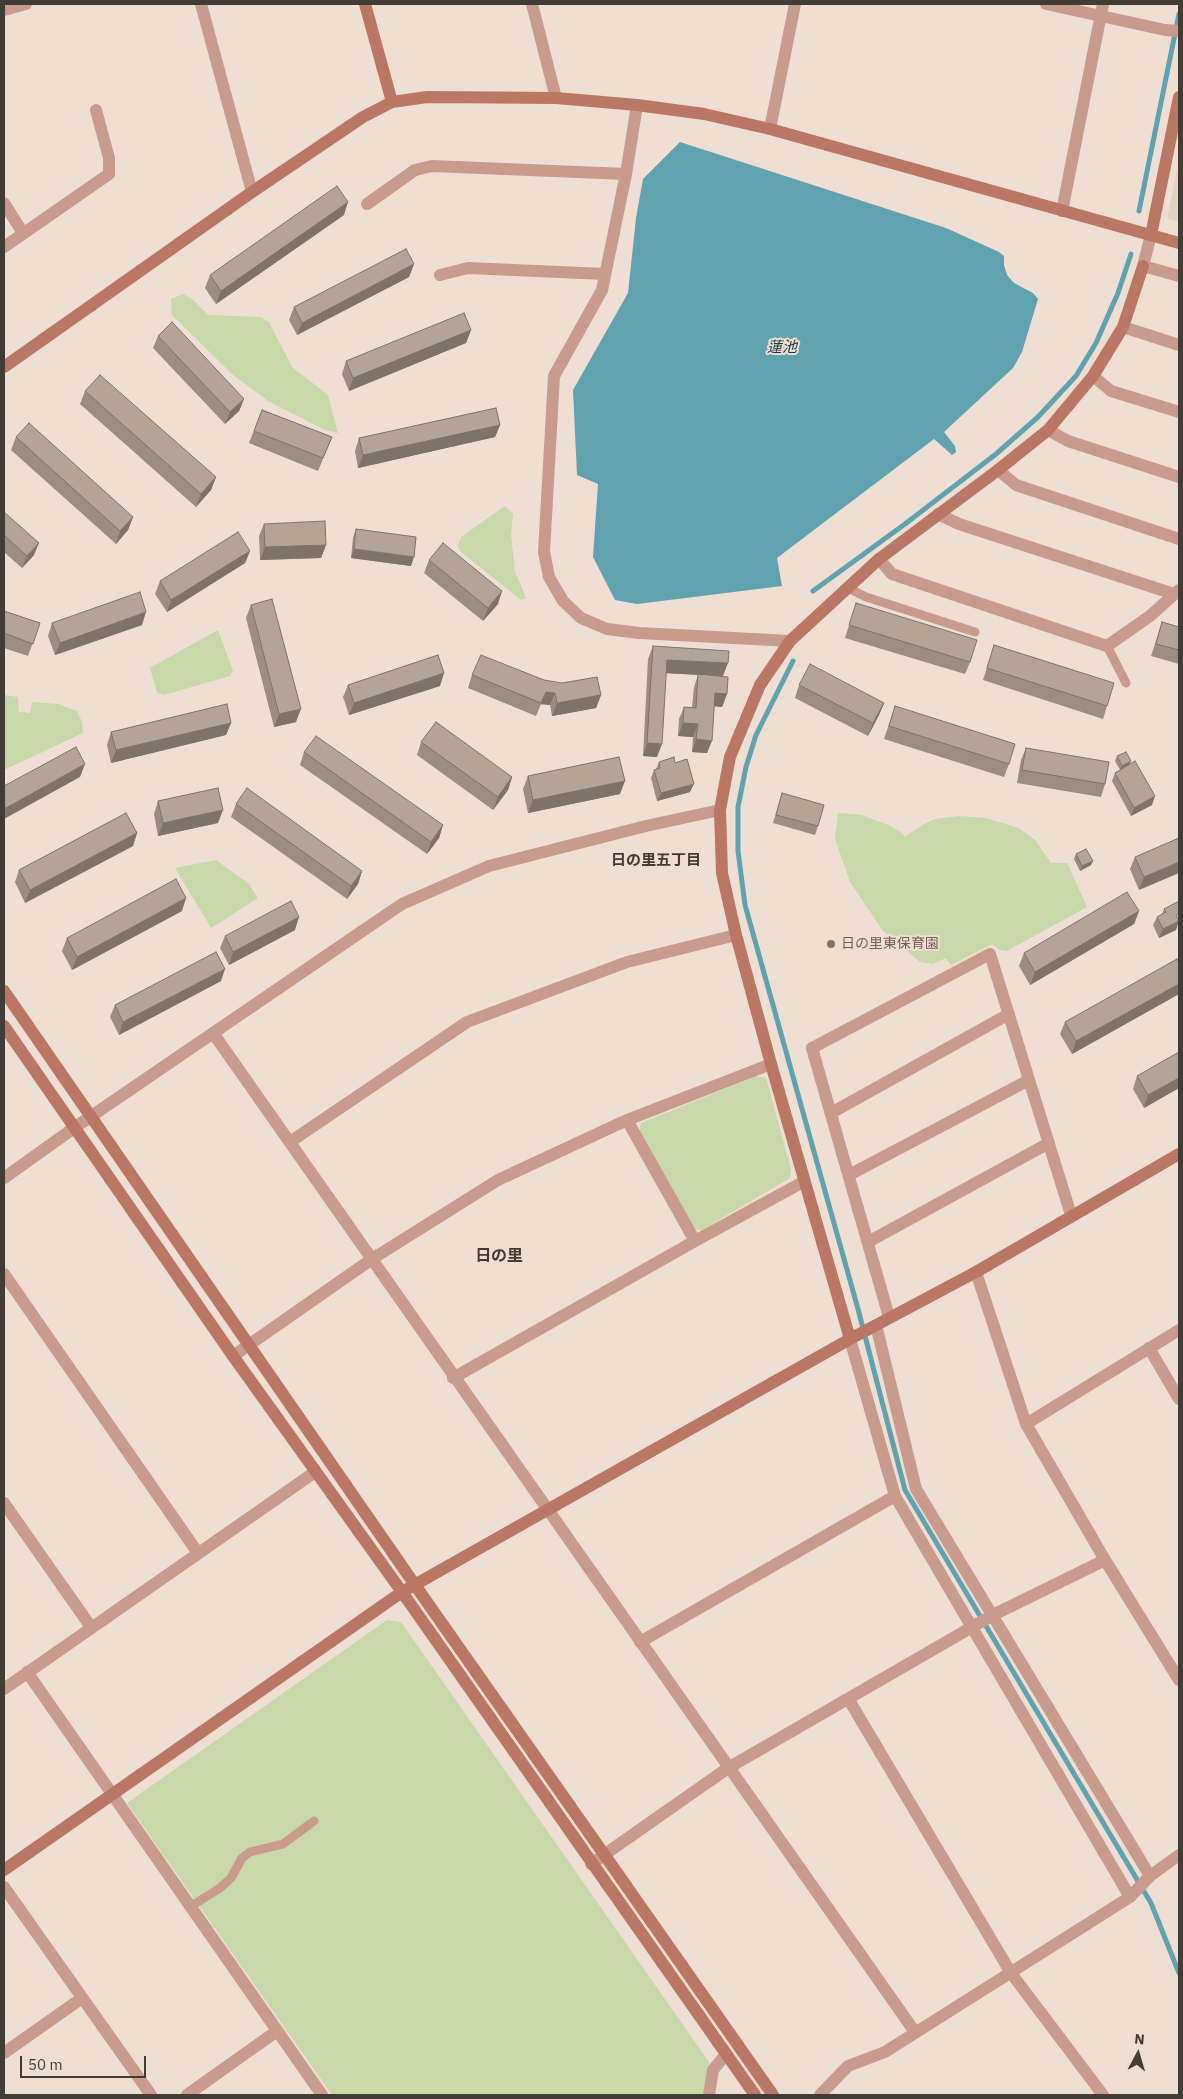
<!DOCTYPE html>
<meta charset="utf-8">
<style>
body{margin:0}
#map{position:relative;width:1183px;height:2099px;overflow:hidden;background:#eeded3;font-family:"IBM Plex Sans",sans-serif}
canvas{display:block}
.frame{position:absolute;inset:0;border:5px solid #423c37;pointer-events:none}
.north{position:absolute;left:1113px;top:2029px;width:50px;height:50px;-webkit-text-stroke:4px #eeded3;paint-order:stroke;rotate:6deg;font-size:14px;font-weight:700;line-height:20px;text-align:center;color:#423c37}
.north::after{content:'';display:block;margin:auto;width:18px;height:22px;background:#423c37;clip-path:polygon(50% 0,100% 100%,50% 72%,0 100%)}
.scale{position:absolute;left:20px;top:2056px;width:126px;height:22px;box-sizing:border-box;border:2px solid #423c37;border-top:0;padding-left:6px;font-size:15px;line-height:18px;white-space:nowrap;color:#423c37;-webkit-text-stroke:4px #eeded3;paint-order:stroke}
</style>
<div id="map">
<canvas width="1183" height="2099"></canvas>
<div class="frame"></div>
<div class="north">N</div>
<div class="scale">50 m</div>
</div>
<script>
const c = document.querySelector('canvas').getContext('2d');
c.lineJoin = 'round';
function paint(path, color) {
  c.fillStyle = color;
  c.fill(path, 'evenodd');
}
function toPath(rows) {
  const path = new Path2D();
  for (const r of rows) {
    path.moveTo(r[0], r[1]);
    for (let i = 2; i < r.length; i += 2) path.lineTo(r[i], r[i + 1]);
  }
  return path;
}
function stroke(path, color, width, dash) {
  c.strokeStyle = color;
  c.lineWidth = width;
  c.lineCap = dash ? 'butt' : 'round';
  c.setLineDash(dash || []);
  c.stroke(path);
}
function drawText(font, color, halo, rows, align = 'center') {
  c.font = font + ' "IBM Plex Sans","Noto Sans JP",sans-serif';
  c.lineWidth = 4;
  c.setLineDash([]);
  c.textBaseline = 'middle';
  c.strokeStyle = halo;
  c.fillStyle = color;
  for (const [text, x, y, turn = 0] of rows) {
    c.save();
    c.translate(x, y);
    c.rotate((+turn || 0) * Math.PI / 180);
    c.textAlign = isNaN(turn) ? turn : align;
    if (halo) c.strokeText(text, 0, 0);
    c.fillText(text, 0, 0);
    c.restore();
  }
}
paint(toPath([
 [1179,160,1179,222,1167,219]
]), '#e2d2c0');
paint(toPath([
 [183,294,192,299,208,315,261,317,269,322,292,367,328,395,338,433,325,430,268,401,232,374,172,315,171,299],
 [505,506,513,514,511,535,515,572,526,598,521,600,461,552,458,546,461,537],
 [218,630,233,671,230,676,164,695,157,692,150,668],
 [4,695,18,697,19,712,30,713,32,702,58,704,77,711,82,722,83,733,4,770],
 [838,813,861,815,886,824,901,832,905,837,924,824,935,819,959,816,986,818,1019,828,1035,840,1051,863,1067,863,1087,907,1007,951,1000,950,992,944,951,965,946,958,933,964,920,962,883,931,850,882,835,839],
 [216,860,249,884,258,898,211,928,175,868],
 [757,1076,766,1078,791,1169,790,1178,702,1230,694,1229,639,1133,641,1123],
 [387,1620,401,1622,709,2062,703,2095,332,2095,127,1803]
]), '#c9d8a8');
paint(toPath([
 [680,142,946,228,999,252,1004,256,1004,265,1007,275,1014,283,1033,293,1038,299,1022,352,1013,368,944,432,955,446,956,452,952,455,934,439,777,558,782,586,637,604,615,600,593,557,598,484,577,475,573,390,628,293,636,218,643,179]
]), '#60a3af');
stroke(toPath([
 [1139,211,1179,14],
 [813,591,905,524,996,454,1038,417,1076,376,1096,343,1118,293,1131,254],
 [793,661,756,735,746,767,738,807,738,851,745,905,858,1309,905,1490,1151,1903,1179,1973]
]), '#60a3af', 5);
stroke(toPath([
 [848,588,866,597,975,632],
 [1107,646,1126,683],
 [190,1907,220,1888,231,1878,242,1858,250,1852,283,1844,314,1821]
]), '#c99b8d', 9);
stroke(toPath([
 [201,4,252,192],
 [532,4,556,98],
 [1046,4,1165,30,1179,31],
 [4,10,26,4],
 [637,105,626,174,602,290,554,376,544,552,549,577,563,601,581,618,607,629,639,633,790,641],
 [770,129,795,4],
 [4,203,23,233],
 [367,204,415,170,432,166,626,174],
 [1062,211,1103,4],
 [1151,235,1143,266,1179,276],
 [4,247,109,174,109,158,96,110],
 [440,275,468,268,605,274],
 [1123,327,1179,345],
 [1093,376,1111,391,1179,412],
 [1048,430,1068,441,1179,477],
 [998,470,1016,485,1179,539],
 [938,514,959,524,1174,594],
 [879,559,892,574,1107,646,1150,616,1179,590],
 [213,1033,915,2032],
 [831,1113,1009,1014],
 [627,1120,695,1241],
 [290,1142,467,1022,627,962,736,935],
 [849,1175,1029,1080],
 [4,1178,74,1128,402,904,489,866,646,826,720,810],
 [868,1242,1049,1143],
 [976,1272,1026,1424,1105,1560,1179,1680],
 [4,1274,198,1553],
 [889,1317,812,1048,990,954,1071,1215],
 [876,1325,916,1489,1150,1876],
 [850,1339,895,1496,1130,1897],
 [1149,1348,1179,1399],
 [233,1356,372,1259,498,1180,627,1120,771,1064],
 [453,1378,695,1241,803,1182],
 [1026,1424,1179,1330],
 [4,1503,91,1627],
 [640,1642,895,1496],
 [27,1672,322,2095],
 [4,1689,315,1472],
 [849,1700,1011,1973,1103,2095],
 [591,1864,728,1768,993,1615,1105,1560],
 [4,1887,151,2095],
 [4,2053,82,1998],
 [187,2095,277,2031],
 [709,2095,713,2070,726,2054],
 [820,2095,848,2066,885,2052,1130,1897,1150,1876,1179,1855]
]), '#c99b8d', 12);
stroke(toPath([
 [365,4,392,102],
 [1151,235,1179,97],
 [4,367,252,192,363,117,392,102,427,97,556,98,637,105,704,114,770,129,1179,243],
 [4,991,415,1585,773,2095],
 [4,1026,233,1356,402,1592,755,2095],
 [850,1339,771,1064,736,935,722,873,720,810,730,757,760,685,790,641,879,559,998,470,1048,430,1093,376,1123,327,1143,266],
 [4,1870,402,1592,850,1339,976,1272,1179,1154]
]), '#ba7864', 12);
paint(toPath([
 [344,215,216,304,205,288,210,275],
 [414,264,409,277,297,335,289,320,294,307],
 [471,330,466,343,349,391,342,374,346,361],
 [158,336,244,399,239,411,225,424,153,348],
 [85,391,216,477,211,490,196,507,80,404],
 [262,410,332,437,318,471,249,443],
 [500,425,495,437,358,468,355,451,359,438],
 [16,437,133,517,128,530,116,544,11,450],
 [4,512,34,555,22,568,4,552],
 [264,524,326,545,321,558,260,560,259,536],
 [356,529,411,566,351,558,353,538],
 [250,551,245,563,167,612,155,594,160,581],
 [429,560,498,604,483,621,424,573],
 [856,603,970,662,965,674,845,638],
 [251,605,296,722,274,727,246,618],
 [4,611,40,623,28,656,4,648],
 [1162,622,1179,627,1179,664,1151,656],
 [52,623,142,625,55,655,48,636],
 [994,645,1107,706,1103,719,983,680],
 [653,646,723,676,727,694,722,707,714,706,707,753,692,752,693,737,678,736,679,719,684,707,692,707,694,687,698,675,666,673,657,757,643,756,648,659],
 [472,675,544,680,601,695,596,708,552,716,550,705,541,704,536,716,468,688],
 [348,685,440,686,349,715,343,697],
 [799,685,884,703,879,715,868,736,795,698],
 [895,706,1009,764,1004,777,884,739],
 [231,723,226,735,111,763,107,745,111,732],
 [421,742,512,777,508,790,493,810,417,755],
 [1026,748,1105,784,1101,797,1017,783,1021,760],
 [304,752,443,825,439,838,427,854,300,765],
 [1117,756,1129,764,1152,805,1131,816,1112,781,1115,773,1120,770,1115,761],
 [659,762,675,763,690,792,657,801,651,778,654,770,656,769],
 [528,776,620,794,528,813,523,789],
 [782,793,818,826,815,835,773,823],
 [158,801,218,823,158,836,154,814],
 [236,804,362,871,358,884,347,899,231,817],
 [137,833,133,846,25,903,15,882,19,870],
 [1179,838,1139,890,1130,869,1135,857],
 [1076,854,1091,865,1080,871,1074,859],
 [1164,909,1176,930,1159,938,1153,925,1157,917,1162,914],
 [182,911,72,970,62,951,67,938],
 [1139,911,1134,924,1030,985,1019,966,1024,953],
 [295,930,229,965,220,948,225,936],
 [1179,963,1179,994,1072,1054,1060,1034,1065,1022],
 [221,981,119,1035,110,1017,115,1005],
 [1179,1052,1179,1088,1144,1108,1133,1089,1137,1076]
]), '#9a8d84');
paint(toPath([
 [348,202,344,215,216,304,221,291],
 [414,264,409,277,297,335,302,323],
 [471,330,466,343,349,391,353,378],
 [244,399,239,411,225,424,230,412],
 [500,425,495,437,358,468,363,455],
 [216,477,211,490,196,507,201,494],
 [133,517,128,530,116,544,120,531],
 [39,543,34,555,22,568,27,556],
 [326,545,321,558,260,560,265,547],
 [354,549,414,557,411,566,351,558],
 [250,551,245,563,167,612,171,600],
 [502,591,498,604,483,621,488,608],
 [146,612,142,625,55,655,60,643],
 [667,660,728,663,723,676,662,673],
 [444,673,440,686,349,715,354,703],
 [546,692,555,693,550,705,541,704,536,716],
 [715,693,727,694,722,707,711,706],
 [601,695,596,708,552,716,557,703],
 [884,703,879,715,868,736,873,723],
 [301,709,296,722,274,727,279,714],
 [231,723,226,735,111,763,116,750],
 [683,723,698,724,693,737,678,736],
 [696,739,712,741,707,753,692,752],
 [647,743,662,744,657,757,643,756],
 [1131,761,1129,765,1120,770,1122,766],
 [85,764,80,777,4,819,4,809],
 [512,777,508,790,493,810,498,797],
 [625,781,620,794,528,813,533,800],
 [694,784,690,792,657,801,661,793],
 [1155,796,1152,805,1131,816,1134,808],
 [223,810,218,823,158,836,163,823],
 [443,825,439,838,427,854,431,842],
 [137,833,133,846,25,903,30,890],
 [1093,861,1091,865,1080,871,1082,866],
 [1179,862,1179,873,1139,890,1144,877],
 [362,871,358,884,347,899,351,886],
 [186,898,182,911,72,970,77,957],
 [1139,911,1134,924,1030,985,1035,972],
 [299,917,295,930,229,965,233,952],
 [1179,921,1176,930,1159,938,1163,929],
 [225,969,221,981,119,1035,123,1022],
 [1179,984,1179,994,1072,1054,1076,1041],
 [1179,1078,1179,1088,1144,1108,1148,1095]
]), '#7d736b');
const building = toPath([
 [337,186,348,202,221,291,210,275,337,186],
 [406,249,414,264,302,323,294,307,406,249],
 [464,313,471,330,353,378,346,361,464,313],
 [172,322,244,399,230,412,158,336,172,322],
 [100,375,216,477,201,494,85,391,100,375],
 [496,408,500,425,363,455,359,438,496,408],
 [262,410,332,437,323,458,254,431,262,410],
 [29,423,133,517,120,531,16,437,29,423],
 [4,512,39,543,27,556,4,535,4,512],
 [325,521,326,545,265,547,264,524,325,521],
 [356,529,416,537,414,557,354,549,356,529],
 [238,532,250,551,171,600,160,581,238,532],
 [443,543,502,591,488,608,429,560,443,543],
 [140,592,146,612,60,643,52,623,140,592],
 [272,599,301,709,279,714,251,605,272,599],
 [856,603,977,640,970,662,849,625,856,603],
 [4,611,40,623,33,644,4,633,4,611],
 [1162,622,1179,627,1179,650,1156,644,1162,622],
 [994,645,1114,683,1107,706,987,668,994,645],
 [653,646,729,651,728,663,667,660,662,744,647,743,653,646],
 [438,655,444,673,354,703,348,685,438,655],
 [481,655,544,680,562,683,597,677,601,695,557,703,555,693,546,692,541,703,472,675,481,655],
 [810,664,884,703,873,723,799,685,810,664],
 [698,674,728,677,727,694,715,693,712,741,696,739,698,724,683,723,684,707,696,708,698,674],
 [227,704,231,723,116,750,111,732,227,704],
 [895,706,1015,744,1009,764,889,726,895,706],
 [436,722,512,777,498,797,421,742,436,722],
 [316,736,443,825,431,842,304,752,316,736],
 [76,747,85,764,4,809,4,786,76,747],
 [1026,748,1109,762,1105,784,1022,770,1026,748],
 [1126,752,1131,761,1122,766,1117,756,1126,752],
 [619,757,625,781,533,800,528,776,619,757],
 [674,757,675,763,687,759,694,784,661,793,654,770,660,768,659,762,674,757],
 [1135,761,1155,796,1134,808,1115,773,1135,761],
 [218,788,223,810,163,823,158,801,218,788],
 [247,788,362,871,351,886,236,804,247,788],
 [782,793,824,805,818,826,776,815,782,793],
 [126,813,137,833,30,890,19,870,126,813],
 [1179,838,1179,862,1144,877,1135,857,1179,838],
 [1086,849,1093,861,1082,866,1076,854,1086,849],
 [176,879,186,898,77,957,67,938,176,879],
 [1127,892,1139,911,1035,972,1024,953,1127,892],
 [291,901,299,917,233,952,225,936,291,901],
 [1179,901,1179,914,1176,915,1179,921,1163,929,1157,917,1166,912,1164,909,1179,901],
 [216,952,225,969,123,1022,115,1005,216,952],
 [1177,959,1179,963,1179,984,1076,1041,1065,1022,1177,959],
 [1179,1052,1179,1078,1148,1095,1137,1076,1179,1052]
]);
paint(building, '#b3a499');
stroke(building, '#7d736b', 1);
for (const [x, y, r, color] of [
 [831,944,5,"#8d6e63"]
]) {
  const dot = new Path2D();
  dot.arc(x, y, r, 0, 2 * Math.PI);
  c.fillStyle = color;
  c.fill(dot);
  stroke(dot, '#eeded3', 2);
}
drawText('14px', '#785e54', '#eeded3', [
 ["日の里東保育園",841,944]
], 'left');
drawText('italic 15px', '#17383e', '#eeded3', [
 ["蓮池",782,348]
]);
drawText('bold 15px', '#453930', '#eeded3', [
 ["日の里五丁目",656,861]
]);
drawText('bold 16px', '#453930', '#eeded3', [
 ["日の里",499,1256]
]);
</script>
